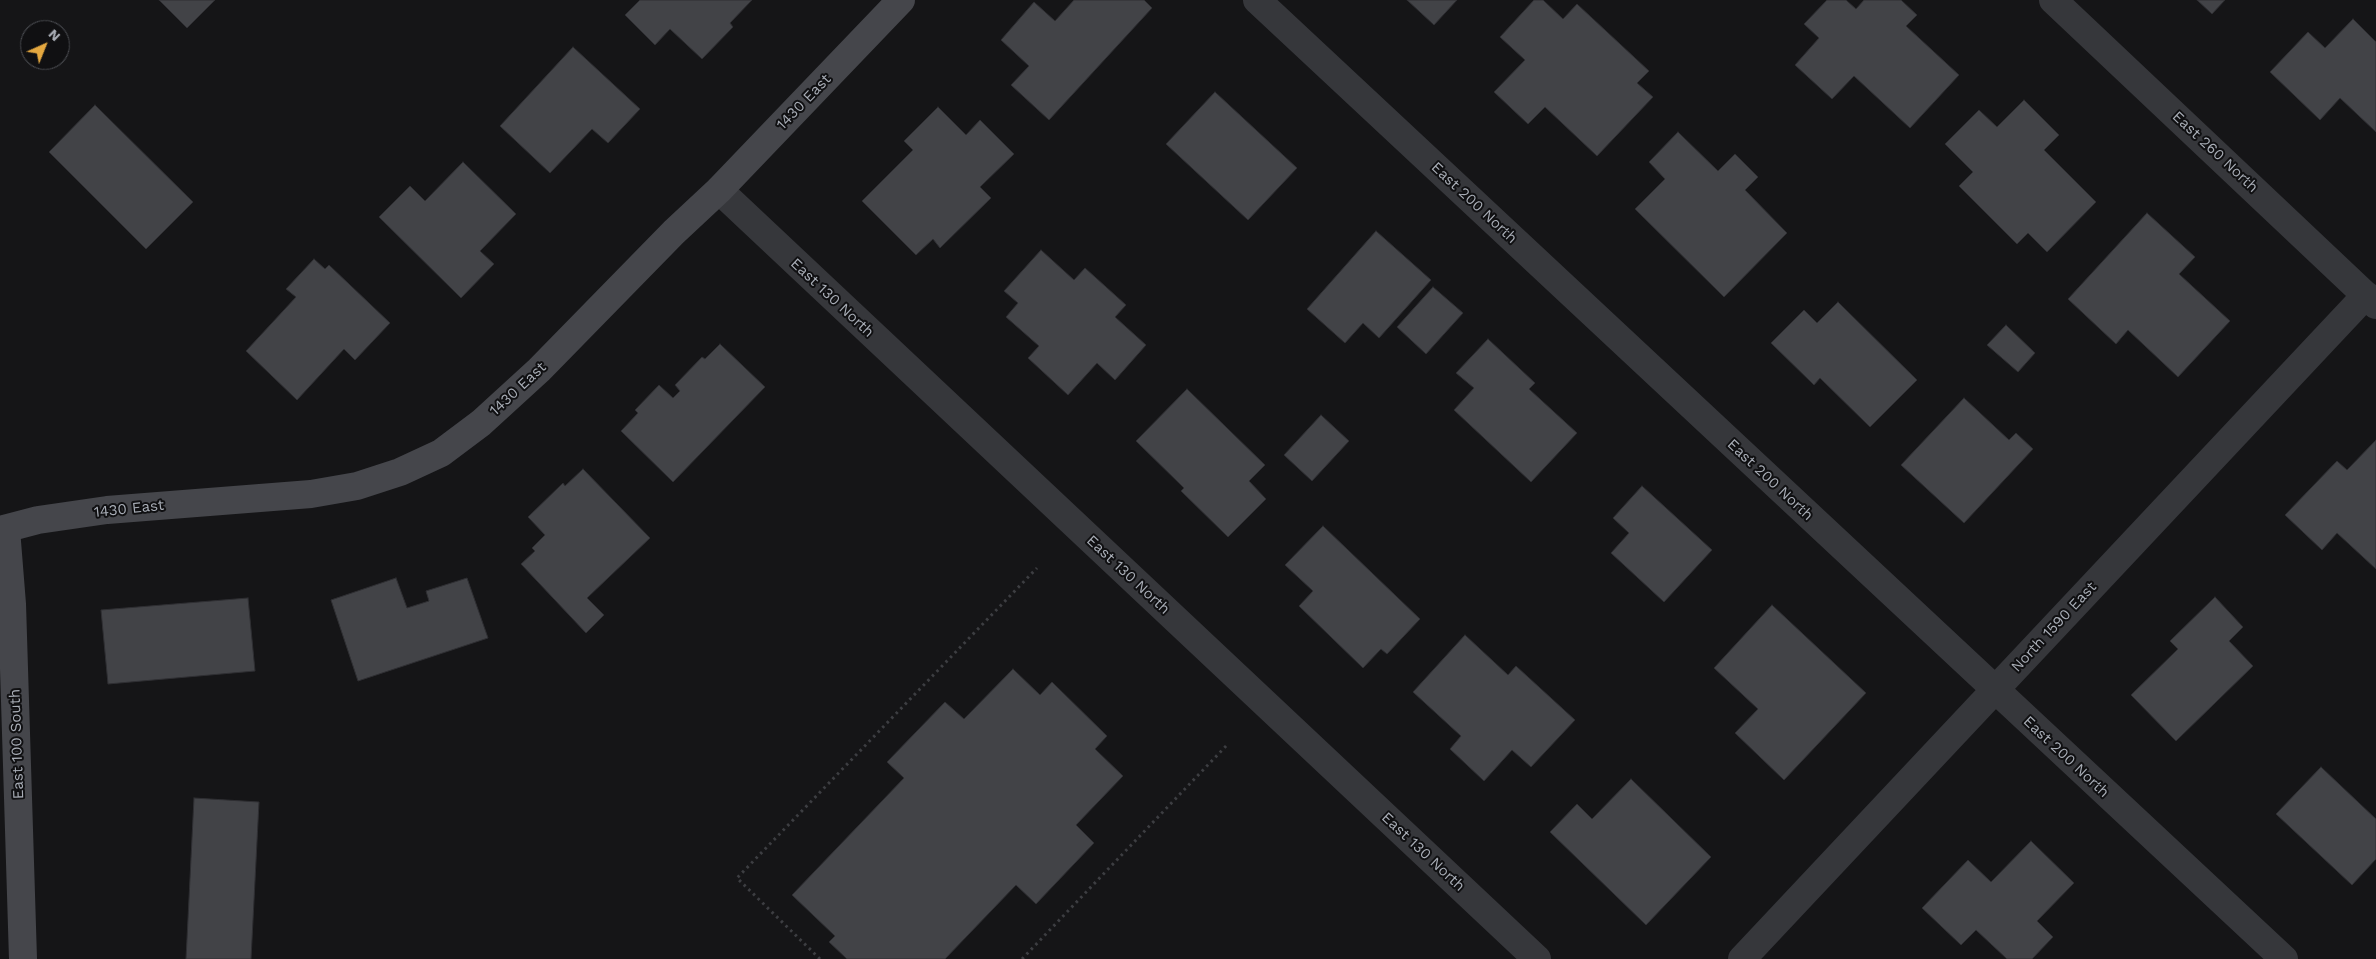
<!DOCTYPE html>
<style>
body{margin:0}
#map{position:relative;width:2376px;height:959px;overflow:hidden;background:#151517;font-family:"Work Sans",sans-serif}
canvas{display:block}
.north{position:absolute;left:20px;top:20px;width:50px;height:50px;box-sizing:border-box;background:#101012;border:1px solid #4d4f54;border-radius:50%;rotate:44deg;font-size:14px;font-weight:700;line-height:20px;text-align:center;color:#a8adb6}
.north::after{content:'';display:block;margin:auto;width:18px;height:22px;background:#e4a840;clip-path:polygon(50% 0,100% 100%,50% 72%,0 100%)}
</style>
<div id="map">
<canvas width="2376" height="959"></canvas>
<div class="north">N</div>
</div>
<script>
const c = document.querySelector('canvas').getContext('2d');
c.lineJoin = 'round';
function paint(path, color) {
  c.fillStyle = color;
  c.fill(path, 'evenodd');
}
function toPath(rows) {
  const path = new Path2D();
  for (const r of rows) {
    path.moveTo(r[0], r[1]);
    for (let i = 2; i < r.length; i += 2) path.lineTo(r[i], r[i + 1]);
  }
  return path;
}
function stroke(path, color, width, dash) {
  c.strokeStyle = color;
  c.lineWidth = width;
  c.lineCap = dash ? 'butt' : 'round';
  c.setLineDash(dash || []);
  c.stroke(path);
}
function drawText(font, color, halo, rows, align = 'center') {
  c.font = font + ' "Work Sans",sans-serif';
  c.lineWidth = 4;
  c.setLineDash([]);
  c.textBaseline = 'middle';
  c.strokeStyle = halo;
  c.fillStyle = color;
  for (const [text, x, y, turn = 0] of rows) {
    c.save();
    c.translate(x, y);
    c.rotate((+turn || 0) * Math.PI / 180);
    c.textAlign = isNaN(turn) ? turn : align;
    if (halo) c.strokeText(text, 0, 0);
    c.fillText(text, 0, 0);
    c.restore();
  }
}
const building = toPath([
 [159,0,215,0,187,28,159,0],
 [640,0,752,0,730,23,733,27,702,59,670,29,655,45,625,15,640,0],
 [1074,0,1144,0,1152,8,1049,120,1011,85,1029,66,1001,40,1034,2,1055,21,1074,0],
 [1407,0,1457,0,1434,25,1407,0],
 [1534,0,1543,0,1563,19,1577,4,1649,71,1637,83,1653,97,1597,156,1545,107,1528,124,1494,92,1525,60,1500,37,1534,0],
 [1827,0,1846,0,1856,9,1864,0,1901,0,1917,15,1906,26,1959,75,1910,128,1854,76,1832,99,1795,65,1819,38,1804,24,1827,0],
 [2197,0,2225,0,2212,14,2197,0],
 [2353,19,2376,42,2376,132,2340,98,2320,120,2270,72,2308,32,2325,48,2353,19],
 [573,47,640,109,608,143,592,129,550,173,500,126,573,47],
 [1215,92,1297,168,1248,220,1166,144,1215,92],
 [2024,100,2059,135,2044,150,2096,202,2047,252,2028,233,2017,244,1959,186,1973,172,1945,144,1979,110,1997,127,2024,100],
 [95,105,193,202,146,249,49,152,95,105],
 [938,107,966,135,980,120,1014,154,980,187,991,198,940,248,933,239,916,255,862,201,913,150,904,141,938,107],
 [1678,132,1718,171,1735,154,1758,177,1745,190,1787,233,1724,297,1635,209,1665,179,1649,162,1678,132],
 [463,162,516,214,480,251,494,264,461,298,379,217,410,186,425,201,463,162],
 [2147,213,2195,257,2179,274,2230,321,2178,377,2128,330,2116,344,2068,299,2147,213],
 [1376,231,1431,280,1379,338,1363,323,1345,343,1307,309,1376,231],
 [1041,250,1074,280,1085,268,1126,305,1115,317,1146,345,1115,380,1097,363,1068,395,1028,358,1039,346,1006,317,1018,303,1004,291,1041,250],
 [314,259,325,269,329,265,390,323,355,360,344,349,297,400,246,351,296,297,286,289,314,259],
 [1433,287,1463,313,1426,354,1397,327,1433,287],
 [1838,302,1917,380,1870,427,1820,378,1814,385,1771,343,1804,310,1817,323,1838,302],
 [2006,325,2035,353,2018,372,1987,345,2006,325],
 [1488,339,1535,383,1529,389,1577,433,1531,482,1454,410,1474,388,1456,373,1488,339],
 [720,344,765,387,673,482,621,431,638,413,635,410,659,385,673,398,680,391,675,385,702,357,705,359,720,344],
 [1187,389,1265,465,1249,481,1266,499,1228,537,1181,491,1184,488,1136,441,1187,389],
 [1964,398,2009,440,2016,433,2033,449,1964,523,1901,465,1964,398],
 [1321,415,1349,441,1312,481,1284,455,1321,415],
 [2376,440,2376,569,2337,533,2322,550,2285,515,2337,461,2347,470,2376,440],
 [583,469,650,538,587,598,604,615,586,633,521,564,535,551,532,548,545,535,528,517,563,483,565,486,583,469],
 [1642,486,1712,550,1664,602,1611,553,1629,533,1613,518,1642,486],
 [1323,526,1420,619,1387,654,1381,649,1363,668,1299,606,1313,591,1285,565,1323,526],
 [396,578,407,608,429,601,426,591,467,578,488,638,358,681,331,600,396,578],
 [2215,597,2243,627,2229,641,2253,666,2176,741,2131,695,2178,649,2170,641,2215,597],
 [248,598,255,671,108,684,101,610,248,598],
 [1772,605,1866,693,1784,780,1735,733,1758,709,1714,668,1772,605],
 [1465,635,1508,675,1516,666,1575,720,1531,767,1512,750,1484,781,1450,749,1461,736,1413,692,1465,635],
 [1013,669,1040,695,1052,682,1107,736,1095,749,1123,776,1076,825,1094,843,1036,904,1016,885,945,959,847,959,829,942,835,936,792,895,904,778,887,762,945,702,964,719,1013,669],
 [2321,767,2376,819,2376,859,2352,885,2276,814,2321,767],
 [1631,779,1711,857,1646,925,1550,832,1577,804,1592,819,1631,779],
 [194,798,259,802,251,959,186,959,194,798],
 [2031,841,2074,883,2037,921,2053,937,2032,959,2007,959,1976,930,1961,945,1922,908,1968,860,1991,882,2031,841]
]);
paint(building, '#424347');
stroke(building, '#2f2f33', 1);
stroke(toPath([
 [820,959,737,878,1037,568],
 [1022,959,1227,745]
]), '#3d3e42', 3, [2.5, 4]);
stroke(toPath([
 [1257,0,2284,959],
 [2053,0,2376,305],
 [719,190,1537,959],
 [1742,959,2366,295]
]), '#36373b', 28);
stroke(toPath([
 [6,529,12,604,23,959],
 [0,530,38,520,107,510,311,494,357,486,400,472,441,453,481,423,539,370,674,232,719,190,901,0]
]), '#45464b', 28);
drawText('15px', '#a8adb6', '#101012', [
 ["1430 East",804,102,-46],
 ["East 260 North",2215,152,43],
 ["East 200 North",1474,203,43],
 ["East 130 North",832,298,43],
 ["1430 East",518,389,-43],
 ["East 200 North",1770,480,43],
 ["1430 East",129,509,-6],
 ["East 130 North",1128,575,43],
 ["North 1590 East",2054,627,-47],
 ["East 100 South",17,744,-92],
 ["East 200 North",2066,757,43],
 ["East 130 North",1423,852,43]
]);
</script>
